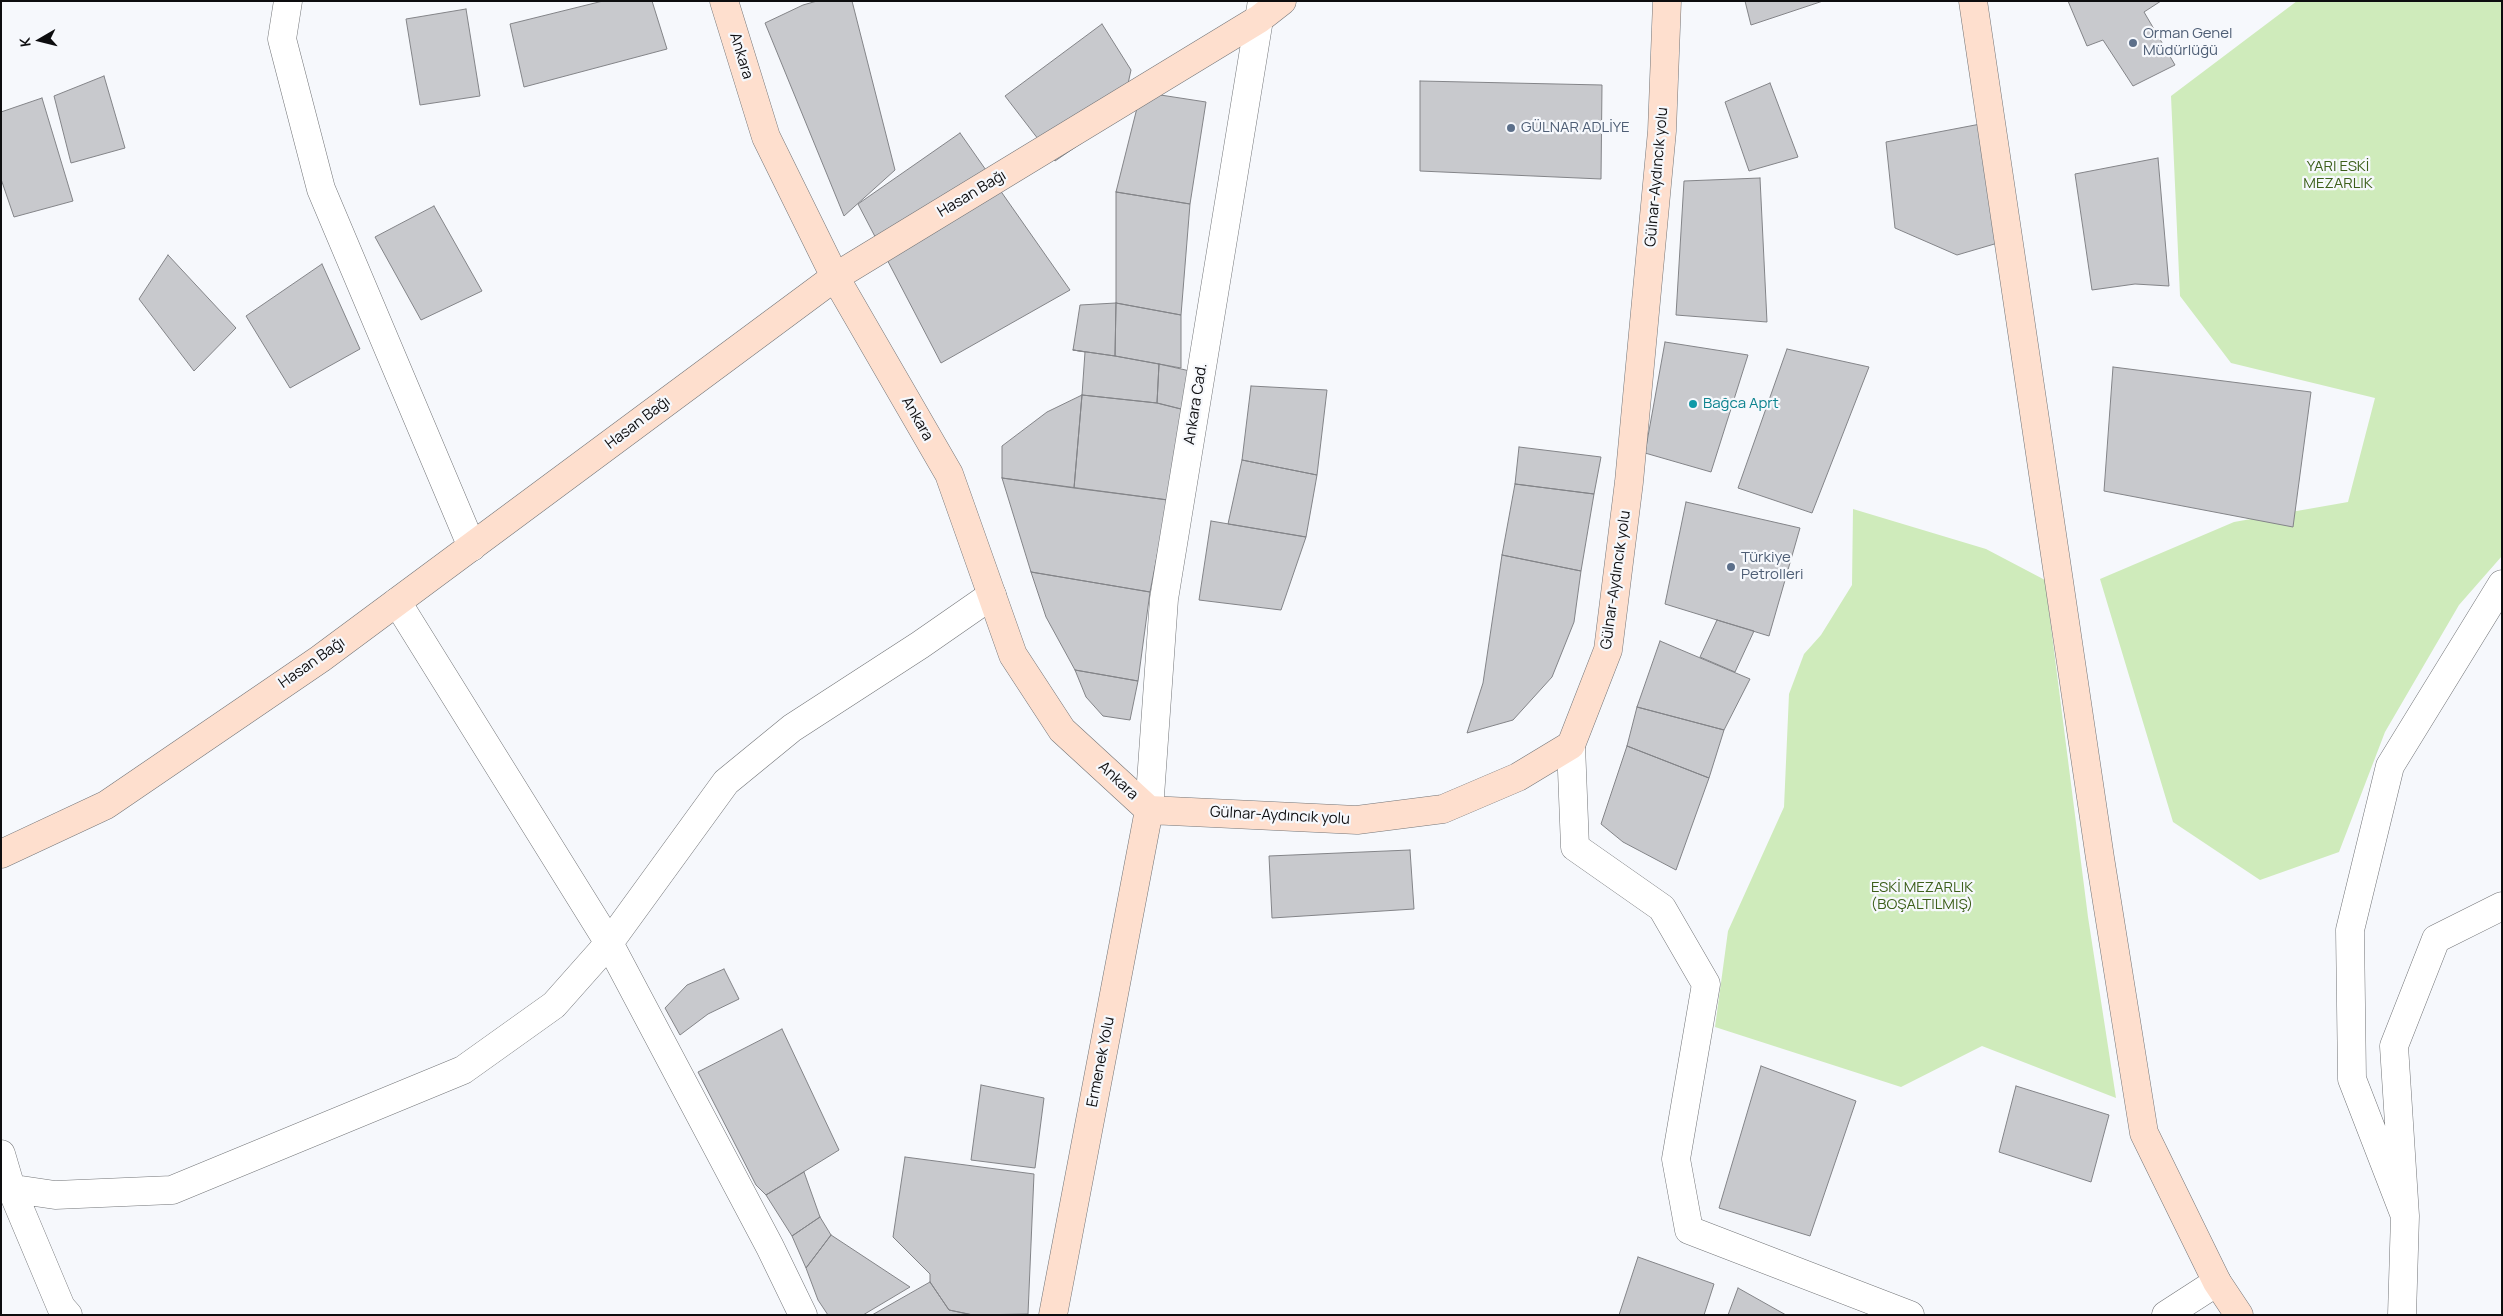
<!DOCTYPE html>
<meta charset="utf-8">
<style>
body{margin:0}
#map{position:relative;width:2503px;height:1316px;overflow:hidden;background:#f6f8fc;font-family:Manrope,sans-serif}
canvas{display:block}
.frame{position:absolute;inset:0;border:2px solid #0d0d0f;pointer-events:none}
.north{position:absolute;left:15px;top:15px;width:50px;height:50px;-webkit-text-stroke:4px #f6f8fc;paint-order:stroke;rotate:262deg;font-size:14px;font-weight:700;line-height:20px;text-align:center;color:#0d0d0f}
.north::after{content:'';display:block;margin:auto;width:18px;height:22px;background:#0d0d0f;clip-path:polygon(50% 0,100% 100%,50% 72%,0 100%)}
</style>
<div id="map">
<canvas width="2503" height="1316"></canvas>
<div class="frame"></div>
<div class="north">K</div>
</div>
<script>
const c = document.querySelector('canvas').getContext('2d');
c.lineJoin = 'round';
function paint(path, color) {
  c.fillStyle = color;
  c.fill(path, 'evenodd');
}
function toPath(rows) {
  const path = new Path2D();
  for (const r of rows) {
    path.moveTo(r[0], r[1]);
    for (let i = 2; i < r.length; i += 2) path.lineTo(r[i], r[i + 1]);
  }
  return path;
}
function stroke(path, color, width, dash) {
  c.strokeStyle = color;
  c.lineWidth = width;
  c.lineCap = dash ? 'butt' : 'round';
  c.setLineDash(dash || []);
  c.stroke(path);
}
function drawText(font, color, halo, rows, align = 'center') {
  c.font = font + ' Manrope,sans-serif';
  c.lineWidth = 4.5;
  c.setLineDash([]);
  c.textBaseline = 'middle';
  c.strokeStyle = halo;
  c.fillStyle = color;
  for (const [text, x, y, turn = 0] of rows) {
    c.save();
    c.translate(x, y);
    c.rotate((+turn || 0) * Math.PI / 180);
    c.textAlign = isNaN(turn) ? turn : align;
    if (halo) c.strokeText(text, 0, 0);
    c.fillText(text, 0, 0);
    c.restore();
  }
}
paint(toPath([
 [2297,1,2502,1,2502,556,2459,605,2385,732,2339,852,2260,880,2173,822,2100,579,2234,522,2348,502,2375,398,2231,363,2180,296,2171,96],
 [1853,509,1986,549,2045,580,2088,917,2116,1098,1982,1046,1901,1087,1715,1027,1728,931,1784,807,1789,694,1804,654,1821,635,1852,585]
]), '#cfebbb');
const building = toPath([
 [603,1,652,1,667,49,524,87,510,24,603,1],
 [817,1,852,1,895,170,844,216,765,23,803,5,817,1],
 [1745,1,1823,1,1751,25,1745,1],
 [2068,1,2161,1,2144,12,2175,65,2133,86,2103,40,2087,46,2068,1],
 [466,9,480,96,420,105,406,19,466,9],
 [1102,24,1131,70,1121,116,1055,161,1005,96,1102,24],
 [104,76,125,148,71,163,54,96,104,76],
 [1420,81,1602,85,1601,179,1420,171,1420,81],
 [1770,83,1798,157,1749,171,1725,102,1770,83],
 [1141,92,1206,102,1190,204,1116,192,1141,92],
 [42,98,73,201,14,217,1,179,1,112,42,98],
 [1991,122,2008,240,1957,255,1895,228,1886,142,1991,122],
 [960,133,1070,290,941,363,858,204,960,133],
 [2158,158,2169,286,2135,284,2092,290,2075,174,2158,158],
 [1760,178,1767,322,1676,315,1684,181,1760,178],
 [1116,192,1190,204,1181,315,1116,303,1116,192],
 [434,206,482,291,421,320,375,237,434,206],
 [168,255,236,328,194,371,139,299,168,255],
 [322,264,360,349,290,388,246,316,322,264],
 [1116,303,1115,356,1073,350,1080,305,1116,303],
 [1116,303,1181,315,1181,368,1115,356,1116,303],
 [1665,342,1748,355,1711,472,1645,453,1665,342],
 [1787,349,1869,367,1812,513,1738,488,1787,349],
 [1073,350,1115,356,1159,364,1157,403,1082,395,1085,352,1073,350],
 [1159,364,1190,371,1185,410,1157,403,1159,364],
 [2113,367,2311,392,2293,527,2104,491,2113,367],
 [1251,386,1327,390,1317,475,1242,460,1251,386],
 [1082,395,1157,403,1185,410,1168,500,1074,488,1082,395],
 [1082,395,1074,488,1002,478,1002,446,1047,412,1082,395],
 [1519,447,1601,457,1594,494,1515,484,1519,447],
 [1242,460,1317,475,1306,537,1228,524,1242,460],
 [1002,478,1168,500,1150,592,1031,572,1002,478],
 [1515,484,1594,494,1581,571,1502,555,1515,484],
 [1686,502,1800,528,1769,636,1665,604,1686,502],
 [1211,521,1306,537,1281,610,1199,600,1211,521],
 [1502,555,1581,571,1574,622,1552,677,1513,720,1467,733,1483,683,1502,555],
 [1031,572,1150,592,1138,681,1075,670,1046,617,1031,572],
 [1717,620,1754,631,1735,672,1700,657,1717,620],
 [1660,641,1750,679,1724,730,1637,707,1660,641],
 [1075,670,1138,681,1130,720,1103,716,1086,697,1075,670],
 [1637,707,1724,730,1709,778,1627,746,1637,707],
 [1627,746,1709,778,1676,870,1623,842,1601,824,1627,746],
 [1410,850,1414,909,1272,918,1269,856,1410,850],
 [724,969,739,999,708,1014,680,1035,665,1008,687,985,724,969],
 [782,1029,839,1150,766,1195,756,1185,698,1072,782,1029],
 [1761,1066,1856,1101,1810,1236,1719,1208,1761,1066],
 [981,1085,1044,1098,1035,1168,971,1160,981,1085],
 [2016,1086,2109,1115,2091,1182,1999,1152,2016,1086],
 [905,1157,1034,1174,1028,1314,973,1315,949,1310,930,1282,930,1274,893,1237,905,1157],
 [804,1172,820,1217,792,1236,766,1195,804,1172],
 [820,1217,831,1235,806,1268,792,1236,820,1217],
 [831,1235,910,1287,863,1315,828,1315,818,1300,806,1268,831,1235],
 [1638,1257,1714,1284,1704,1315,1619,1315,1638,1257],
 [930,1282,949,1310,973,1315,872,1315,930,1282],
 [1738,1288,1786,1315,1728,1315,1738,1288]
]);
paint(building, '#c8c9cd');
stroke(building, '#838488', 1);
const street = toPath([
 [288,1,282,39,321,189,472,547],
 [397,602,609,943,770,1247,803,1315],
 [1571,745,1575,847,1662,908,1706,984,1676,1159,1689,1230,1910,1315],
 [1149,810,1164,599,1262,1],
 [1,1154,11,1188,61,1307,68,1315],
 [1,1187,55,1195,172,1190,463,1070,554,1005,609,943,726,782,792,728,920,645,992,595],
 [2405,1216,2352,1079,2350,930,2390,766,2502,584],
 [2166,1315,2217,1282],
 [2402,1315,2405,1216,2394,1046,2436,939,2502,906]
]);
const secondary = toPath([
 [724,1,766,137,835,277,949,474,1013,655,1062,730,1149,810],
 [1973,1,2100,858,2144,1133,2217,1282,2239,1315],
 [1149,810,1357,820,1443,809,1518,777,1571,745,1608,650,1629,482,1662,131,1667,1],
 [1,854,106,805,320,659,835,277,1259,19,1282,1],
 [1053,1315,1149,810]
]);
stroke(street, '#737578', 29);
stroke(secondary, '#737578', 29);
stroke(street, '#fff', 28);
stroke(secondary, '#fedfce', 28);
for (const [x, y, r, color] of [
 [2133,43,5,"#5c6f8a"],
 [1511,128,5,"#5c6f8a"],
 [1693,404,5,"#0f9aa8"],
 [1731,567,5,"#5c6f8a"]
]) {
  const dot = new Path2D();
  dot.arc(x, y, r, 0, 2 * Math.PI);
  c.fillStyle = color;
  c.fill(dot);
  stroke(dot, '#f6f8fc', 2);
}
drawText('15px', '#4e5e75', '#f6f8fc', [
 ["Orman Genel",2143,34],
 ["Müdürlüğü",2143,51],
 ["GÜLNAR ADLİYE",1521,128],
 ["Türkiye",1741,558],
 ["Petrolleri",1741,575]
], 'left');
drawText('15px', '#0d0d0f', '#f6f8fc', [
 ["Ankara",741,56,73],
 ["Gülnar-Aydıncık yolu",1657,177,-85],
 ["Hasan Bağı",972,194,-31],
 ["Ankara Cad.",1196,404,-81],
 ["Ankara",917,419,60],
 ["Hasan Bağı",638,423,-37],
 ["Gülnar-Aydıncık yolu",1616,580,-82],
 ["Hasan Bağı",312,663,-35],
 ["Ankara",1118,781,43],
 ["Gülnar-Aydıncık yolu",1280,816,3],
 ["Ermenek Yolu",1101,1062,-79]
]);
drawText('15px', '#3c5f1a', '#f6f8fc', [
 ["YARI ESKİ",2338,167],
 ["MEZARLIK",2338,184],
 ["ESKİ MEZARLIK",1922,888],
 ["(BOŞALTILMIŞ)",1922,905]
]);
drawText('15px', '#0d838f', '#f6f8fc', [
 ["Bağca Aprt",1703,404]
], 'left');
</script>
